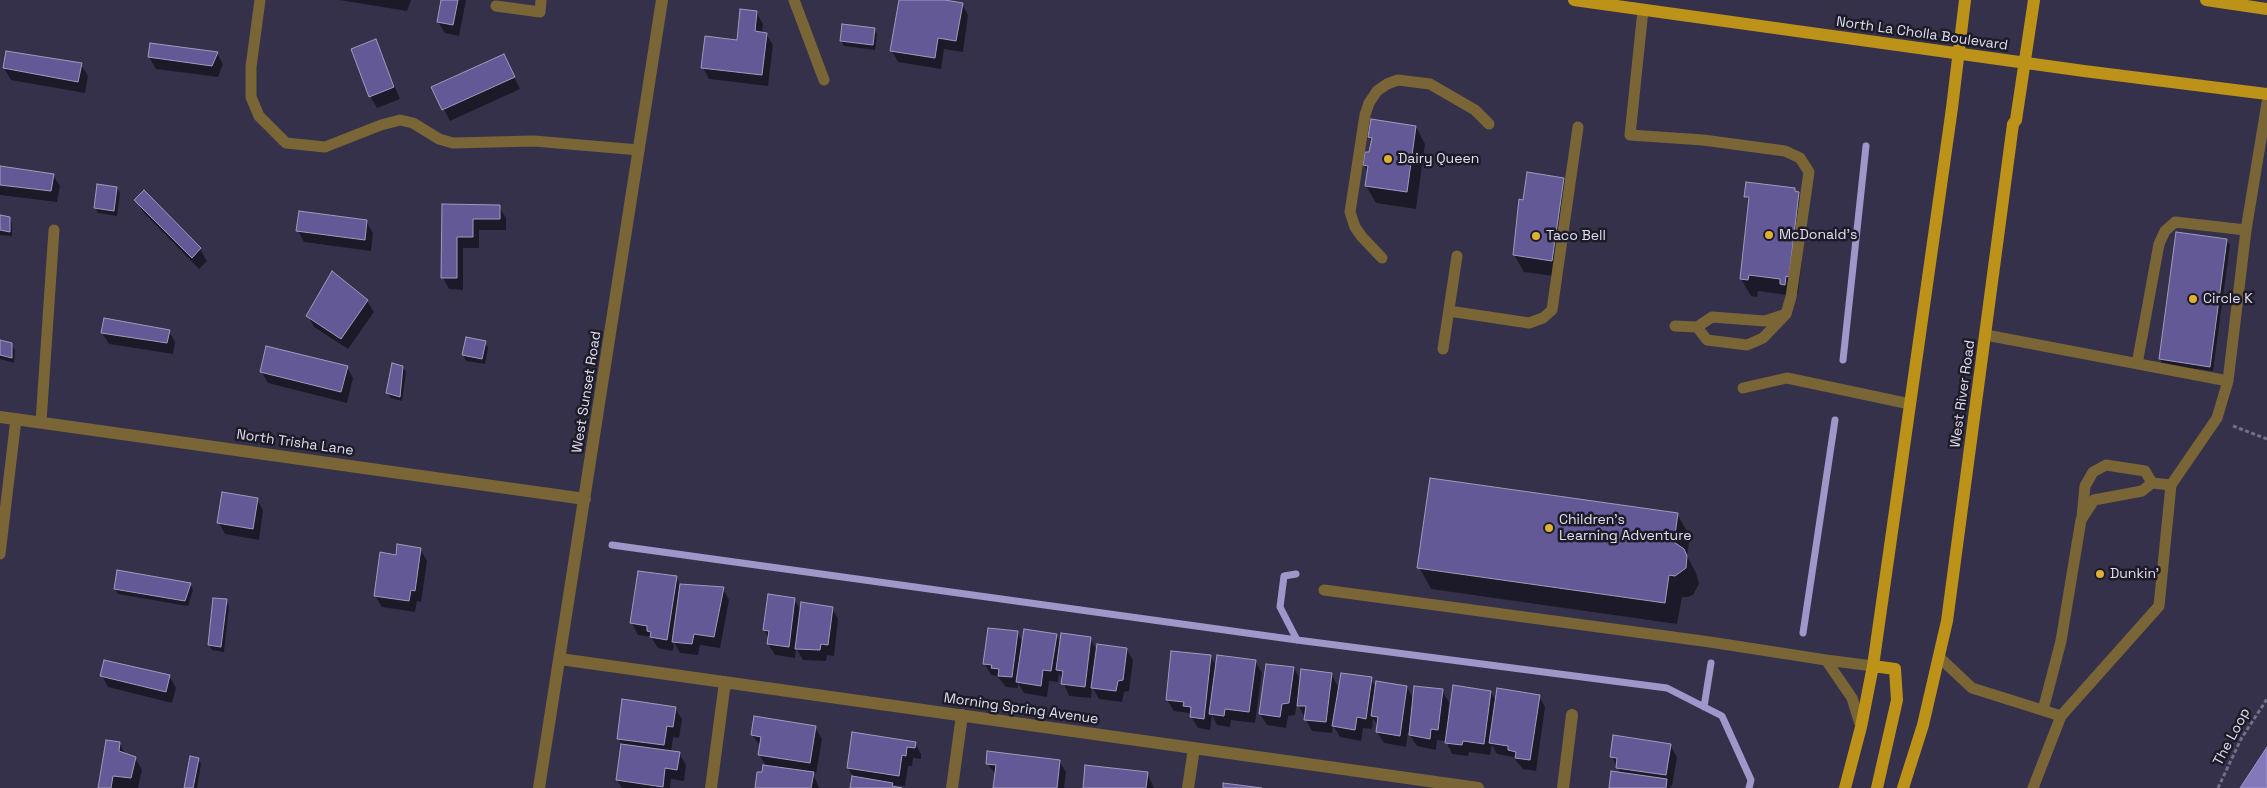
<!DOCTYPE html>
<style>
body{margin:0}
canvas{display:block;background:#35314b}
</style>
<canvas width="2267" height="788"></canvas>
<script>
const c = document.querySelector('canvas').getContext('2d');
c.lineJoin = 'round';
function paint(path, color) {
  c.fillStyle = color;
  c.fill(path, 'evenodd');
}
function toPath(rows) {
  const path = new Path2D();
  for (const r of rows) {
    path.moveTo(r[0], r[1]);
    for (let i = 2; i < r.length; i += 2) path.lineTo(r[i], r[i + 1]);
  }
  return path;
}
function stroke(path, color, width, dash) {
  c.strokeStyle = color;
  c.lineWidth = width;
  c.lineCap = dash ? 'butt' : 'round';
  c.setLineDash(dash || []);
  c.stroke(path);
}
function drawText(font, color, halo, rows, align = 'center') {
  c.font = font + ' "Space Grotesk",sans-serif';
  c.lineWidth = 5;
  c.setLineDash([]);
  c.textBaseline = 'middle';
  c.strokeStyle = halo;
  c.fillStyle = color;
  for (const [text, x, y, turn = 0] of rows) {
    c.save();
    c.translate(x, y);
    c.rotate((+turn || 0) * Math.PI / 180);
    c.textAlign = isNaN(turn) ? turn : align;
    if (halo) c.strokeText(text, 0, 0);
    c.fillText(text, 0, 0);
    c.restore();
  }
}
const water = toPath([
 [2267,747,2267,788,2240,788,2267,747]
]);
paint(water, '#8378b9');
stroke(water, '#9f97c9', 1);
paint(toPath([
 [339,0,411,0,407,11],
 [442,0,466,0,459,36,445,33,438,22],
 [900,0,937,0,962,4,968,15,963,52,944,49,941,69,898,62,892,51],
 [756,12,763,24,762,33,766,34,773,45,768,86,709,79,703,68,738,41],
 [874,29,877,34,875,50,844,46,841,41],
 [376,41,400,99,377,108,370,96],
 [151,44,217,53,223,64,218,77,156,69,149,57],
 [504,56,520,89,450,121,433,88],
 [81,65,88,76,85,93,11,80,4,68],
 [1416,127,1425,144,1416,209,1376,203,1366,186,1368,172,1364,165,1370,154,1372,142,1369,137],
 [0,167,53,175,60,186,57,202,0,195],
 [1564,179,1573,196,1562,277,1524,272,1514,255,1524,201],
 [117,188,120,193,117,216,98,213,95,207],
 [1794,189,1808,210,1798,293,1787,295,1758,291,1757,297,1751,296,1741,279,1750,203,1746,196],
 [144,192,200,249,207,261,199,269,143,212,136,200],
 [444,206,499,206,506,218,506,230,479,230,479,248,463,248,463,290,449,289,443,278],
 [0,217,9,218,12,223,12,236,0,235],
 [366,221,373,233,371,251,304,242,298,231],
 [2226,240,2230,245,2213,371,2163,365,2160,359],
 [367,301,374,312,348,349,314,327,308,316],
 [169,331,175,342,173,354,109,344,102,333],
 [0,341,11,345,15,350,14,363,0,359],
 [485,342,488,348,485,364,466,361,463,355],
 [347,367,353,378,347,403,268,383,261,371],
 [402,367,406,372,402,401,391,398,387,393],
 [257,499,263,510,259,540,225,534,219,523],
 [1677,514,1690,536,1687,556,1696,573,1699,584,1693,595,1688,597,1682,597,1677,624,1431,589,1419,567],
 [420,549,427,561,421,602,417,601,415,612,382,607,375,596,397,556],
 [676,577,681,586,723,589,729,600,720,648,700,645,698,655,680,653,674,642,673,651,658,648,651,637,638,635,632,623],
 [190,584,193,590,188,606,118,594,115,589],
 [794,599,801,611,832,608,838,619,834,656,827,655,826,661,803,660,796,648,795,658,775,655,768,644,769,638,764,630],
 [226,600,229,606,224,652,212,650,209,645],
 [1017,632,1023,643,1056,635,1061,643,1090,638,1097,651,1126,649,1133,660,1129,691,1124,692,1122,702,1099,699,1092,687,1091,698,1069,696,1059,672,1058,682,1049,681,1047,697,1024,693,1018,683,1018,688,1006,687,997,676,991,675,984,663],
 [1210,656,1217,667,1255,661,1262,673,1255,723,1231,720,1230,727,1217,725,1212,715,1210,730,1198,728,1189,713,1174,711,1167,700],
 [1294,668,1301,681,1331,674,1339,688,1371,679,1376,688,1407,687,1414,700,1442,691,1449,702,1448,713,1450,713,1491,692,1497,702,1539,696,1545,707,1536,771,1523,769,1513,757,1497,754,1492,745,1490,755,1469,752,1468,756,1452,754,1446,741,1437,740,1436,750,1417,746,1408,732,1406,747,1384,743,1377,732,1378,726,1373,718,1372,729,1363,728,1361,741,1340,737,1333,725,1332,733,1312,731,1297,703,1295,715,1288,716,1286,728,1267,725,1260,714],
 [102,676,170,677,176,688,172,703,108,687],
 [675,708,682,719,679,738,673,737,671,752,679,753,686,765,684,781,671,779,670,788,622,788,617,780,622,745,618,738],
 [815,727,822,739,816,774,813,773,819,788,756,788,766,766,759,754,761,747,752,735],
 [119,743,126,755,135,758,142,770,138,788,99,788],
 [915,743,921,754,921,759,913,758,912,766,908,766,905,786,892,785,895,788,851,788,853,776,848,768],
 [1670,745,1677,757,1672,786,1670,786,1671,788,1610,788,1621,774,1612,757],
 [198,759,201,764,197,788,185,788],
 [1059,761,1066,772,1064,788,995,788,996,775,987,763],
 [1147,773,1154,788,1084,788]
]), '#0007');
stroke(toPath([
 [1843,360,1866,146],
 [612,545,1297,640,1667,688,1722,716,1751,780,1749,788],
 [1296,574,1284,576,1280,607,1297,640],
 [1803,633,1835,420],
 [1704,707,1711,663]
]), '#9f97c9', 7);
const building = toPath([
 [441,0,458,0,453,25,437,22,441,0],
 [899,0,945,0,963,3,956,41,938,38,935,58,890,51,899,0],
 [740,9,757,11,755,31,767,33,762,75,701,68,705,36,737,40,740,9],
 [842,24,875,28,873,45,840,41,842,24],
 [376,39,394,87,369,97,351,49,376,39],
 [150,43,218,52,212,66,148,57,150,43],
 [6,51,82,63,78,82,3,68,6,51],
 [504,54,515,77,442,110,431,87,504,54],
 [1371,119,1416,126,1407,192,1365,186,1368,166,1363,165,1365,152,1369,152,1372,138,1368,137,1371,119],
 [0,166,54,174,51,191,0,185,0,166],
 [1527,172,1564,178,1552,261,1513,255,1519,199,1523,200,1527,172],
 [1746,182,1795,188,1795,191,1799,192,1789,277,1786,276,1785,285,1780,284,1780,279,1749,275,1748,280,1740,279,1749,197,1744,197,1746,182],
 [97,184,117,187,114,211,94,208,97,184],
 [144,190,201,248,192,258,134,200,144,190],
 [442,204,500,205,500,219,473,219,473,237,457,237,457,278,441,278,442,204],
 [299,211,367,220,365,240,296,231,299,211],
 [0,215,10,217,10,232,0,230,0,215],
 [2176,232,2227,239,2210,367,2159,359,2176,232],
 [332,271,368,300,341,339,306,316,332,271],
 [104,318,170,330,167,343,101,333,104,318],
 [466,337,486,341,482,359,462,355,466,337],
 [0,340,12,343,12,358,0,355,0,340],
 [266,346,348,366,341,392,260,372,266,346],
 [392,363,403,366,400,397,386,393,392,363],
 [1430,478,1678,513,1674,542,1684,549,1687,556,1686,568,1675,576,1669,575,1665,603,1417,568,1430,478],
 [222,492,258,498,253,529,217,523,222,492],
 [397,544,421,548,415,591,411,590,409,601,374,596,380,552,396,555,397,544],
 [117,570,191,583,185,601,114,589,117,570],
 [638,571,677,576,667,640,650,637,651,632,647,631,647,626,630,623,638,571],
 [680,584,724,587,714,637,694,634,692,644,672,642,680,584],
 [768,594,795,598,789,647,767,644,769,631,763,630,768,594],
 [213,598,227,599,221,647,208,645,213,598],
 [801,602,833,607,828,645,821,644,820,650,795,649,801,602],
 [988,628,1018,631,1012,677,998,676,999,669,991,668,992,665,983,664,988,628],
 [1024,629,1057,634,1051,671,1043,670,1041,686,1016,682,1024,629],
 [1061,633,1091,637,1085,687,1061,684,1063,671,1056,670,1061,633],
 [1097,644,1127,648,1123,680,1118,681,1116,691,1091,688,1097,644],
 [1171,651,1211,655,1204,719,1190,717,1191,707,1183,706,1184,702,1166,700,1171,651],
 [1217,655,1256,660,1249,712,1225,709,1224,716,1209,714,1217,655],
 [104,660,170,675,166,692,100,676,104,660],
 [1266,664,1294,667,1289,703,1282,704,1280,717,1259,714,1266,664],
 [1301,669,1332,673,1326,722,1304,720,1306,706,1297,706,1301,669],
 [1341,673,1372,677,1366,719,1357,717,1355,730,1332,726,1341,673],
 [1376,681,1407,686,1400,736,1376,732,1378,717,1371,716,1376,681],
 [1453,685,1491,691,1484,744,1463,741,1462,745,1445,743,1453,685],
 [1414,686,1443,689,1438,730,1431,729,1430,739,1409,735,1414,686],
 [1497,688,1540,695,1530,760,1515,758,1516,752,1508,750,1508,746,1489,743,1497,688],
 [622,699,676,707,673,727,667,726,664,745,617,739,622,699],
 [754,716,816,726,810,763,758,755,761,737,751,735,754,716],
 [852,732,916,742,915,748,907,747,906,756,902,755,899,776,847,768,852,732],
 [1613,735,1671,744,1666,775,1616,768,1617,758,1610,757,1613,735],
 [106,740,120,742,119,751,136,757,131,778,113,776,111,788,98,788,106,740],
 [621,744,680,752,677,770,665,768,663,787,616,780,621,744],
 [987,751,1060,760,1057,788,993,788,996,765,986,764,987,751],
 [190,756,199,758,193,788,184,788,190,756],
 [763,765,814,772,811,788,755,788,757,772,762,772,763,765],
 [1085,765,1148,772,1146,788,1083,788,1085,765],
 [1611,771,1667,779,1666,788,1609,788,1611,771],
 [852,776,893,783,892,786,902,788,850,788,852,776],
 [1223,783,1262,788,1223,788,1223,783]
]);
paint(building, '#645997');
stroke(building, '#9f9bbb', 1);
stroke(toPath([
 [2233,426,2267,439],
 [2218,788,2241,739,2267,699]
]), '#736f86', 3, [4, 2.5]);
stroke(toPath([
 [260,0,251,67,251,97,259,116,286,143,325,147,381,125,400,120,413,123,439,139,453,143,534,141,639,150],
 [794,0,824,80],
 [496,6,540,12,541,0],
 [1643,10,1630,135,1703,140,1785,151,1800,158,1809,172,1791,297,1786,314,1763,338,1747,345,1707,340,1697,327],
 [1382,258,1362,237,1355,227,1350,212,1365,115,1369,103,1377,91,1387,84,1398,80,1430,84,1475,110,1489,124],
 [1449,311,1529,323,1543,318,1552,310,1578,127],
 [1675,326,1697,327,1712,317,1765,321,1786,314],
 [1986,335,2228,381,2246,230,2267,103],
 [1443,349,1457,256],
 [2137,364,2159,244,2165,231,2175,222,2246,230],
 [1743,388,1787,378,1910,404],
 [41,422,54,230],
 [2082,517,2085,486,2093,472,2106,465,2145,471,2152,483],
 [0,554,16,419],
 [1324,590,1710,642,1826,660],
 [1939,657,1972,688,2061,716],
 [2043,710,2061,641,2081,520,2094,500,2142,491,2152,483,2171,485],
 [1861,727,1852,698,1826,660,1873,666],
 [2033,788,2061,716,2159,606,2171,485,2217,418,2228,381]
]), '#796535', 11);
stroke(toPath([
 [0,417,585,499],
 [560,659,1478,788],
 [539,788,662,0],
 [711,788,725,682],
 [952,788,962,715],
 [1188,788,1194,748],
 [1563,788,1572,715]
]), '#796535', 12);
stroke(toPath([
 [1574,0,2084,71,2267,94],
 [2206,0,2267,9],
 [1873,666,1895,669,1897,700,1877,788],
 [1845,788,1861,727,1873,666,1952,108,1965,0],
 [1903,788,1923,725,1947,621,2013,124,2016,120,2034,0]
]), '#bc9218', 12);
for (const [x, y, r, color] of [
 [1388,159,5,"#deb133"],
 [1769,235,5,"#deb133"],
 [1536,236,5,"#deb133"],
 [2193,299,5,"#deb133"],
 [1549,528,5,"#deb133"],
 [2100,574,5,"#deb133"]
]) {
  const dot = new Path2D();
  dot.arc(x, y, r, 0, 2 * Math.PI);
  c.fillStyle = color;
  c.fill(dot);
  stroke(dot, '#1d1b27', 2);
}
drawText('14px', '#e0deef', '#1d1b27', [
 ["North La Cholla Boulevard",1922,34,8],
 ["West Sunset Road",587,392,-81],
 ["West River Road",1963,394,-82],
 ["North Trisha Lane",295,443,8],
 ["Morning Spring Avenue",1021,709,8],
 ["The Loop",2232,737,-62]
]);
drawText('14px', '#e0deef', '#1d1b27', [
 ["Dairy Queen",1398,159],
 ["McDonald's",1779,235],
 ["Taco Bell",1546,236],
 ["Circle K",2203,299],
 ["Children's",1559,520],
 ["Learning Adventure",1559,536],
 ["Dunkin'",2110,574]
], 'left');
</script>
